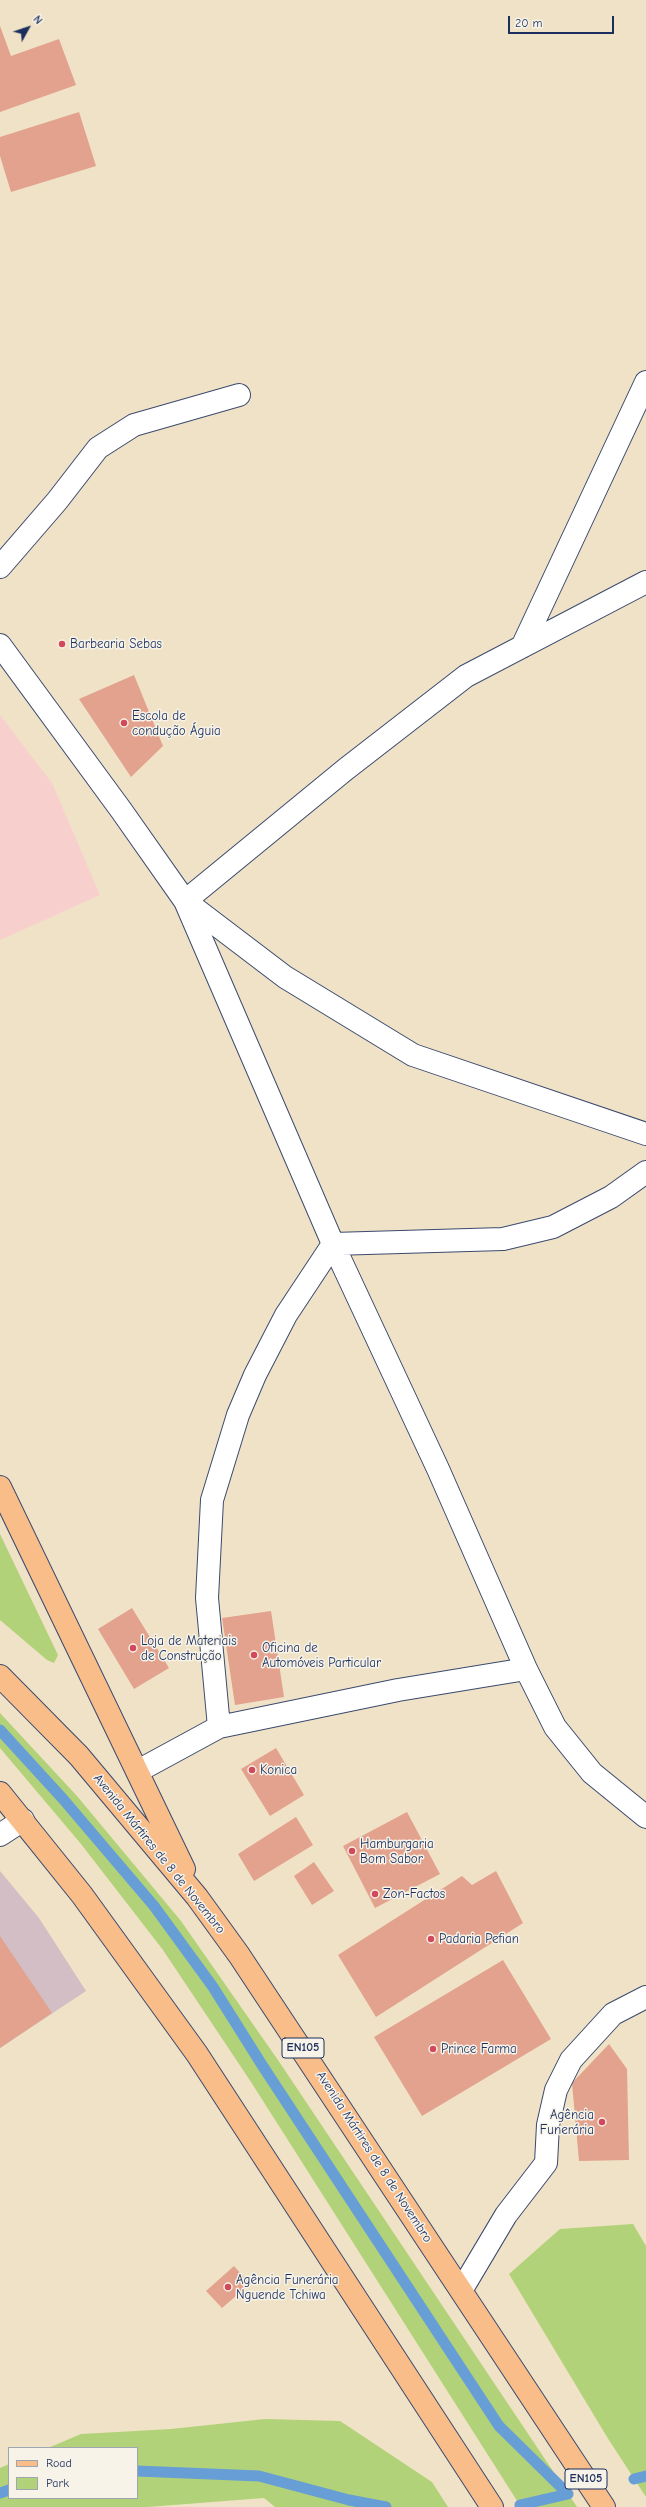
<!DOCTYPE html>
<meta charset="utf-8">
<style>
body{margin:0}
#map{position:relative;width:646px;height:2507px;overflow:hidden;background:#f0e2c6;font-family:"Comic Neue",sans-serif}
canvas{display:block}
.legend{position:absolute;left:8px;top:2447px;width:130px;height:52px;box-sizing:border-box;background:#f7f3e8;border:1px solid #9fa5b1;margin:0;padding:5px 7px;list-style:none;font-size:12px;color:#1b2f5e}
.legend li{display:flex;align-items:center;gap:8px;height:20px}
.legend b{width:20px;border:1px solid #9fa5b1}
.north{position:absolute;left:8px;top:8px;width:40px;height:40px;-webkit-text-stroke:3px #f7f3e8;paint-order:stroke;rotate:50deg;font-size:11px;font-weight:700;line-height:16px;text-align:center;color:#1b2f5e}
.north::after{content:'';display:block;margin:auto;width:14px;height:18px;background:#1b2f5e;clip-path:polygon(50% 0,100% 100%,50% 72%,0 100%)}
.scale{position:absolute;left:508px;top:16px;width:106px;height:18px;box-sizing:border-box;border:2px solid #1b2f5e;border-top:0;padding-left:5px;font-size:12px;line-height:14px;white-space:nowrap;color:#1b2f5e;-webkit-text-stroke:3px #f7f3e8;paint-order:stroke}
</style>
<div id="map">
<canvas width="646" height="2507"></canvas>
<ul class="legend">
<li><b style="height:5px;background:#f8bd89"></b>Road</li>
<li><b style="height:11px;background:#b2d279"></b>Park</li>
</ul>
<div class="north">N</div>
<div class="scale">20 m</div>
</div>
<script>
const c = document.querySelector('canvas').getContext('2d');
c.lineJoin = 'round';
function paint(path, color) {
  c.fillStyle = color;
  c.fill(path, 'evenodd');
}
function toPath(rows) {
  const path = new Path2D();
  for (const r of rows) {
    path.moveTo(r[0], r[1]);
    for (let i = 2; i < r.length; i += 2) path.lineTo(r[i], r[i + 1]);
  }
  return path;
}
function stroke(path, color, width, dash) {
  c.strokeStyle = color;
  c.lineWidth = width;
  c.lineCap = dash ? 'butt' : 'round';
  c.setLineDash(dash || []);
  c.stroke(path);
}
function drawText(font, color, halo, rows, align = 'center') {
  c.font = font + ' "Comic Neue",sans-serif';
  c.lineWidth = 3;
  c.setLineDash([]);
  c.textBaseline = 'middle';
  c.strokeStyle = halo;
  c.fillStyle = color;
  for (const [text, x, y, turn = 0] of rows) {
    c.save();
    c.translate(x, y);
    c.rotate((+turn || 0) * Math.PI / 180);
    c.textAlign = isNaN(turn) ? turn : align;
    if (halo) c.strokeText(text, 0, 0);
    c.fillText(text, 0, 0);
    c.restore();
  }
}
paint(toPath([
 [0,715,52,783,100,895,0,940]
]), '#f7d0ce');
paint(toPath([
 [0,1871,39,1918,86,1991,0,2048]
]), '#d2bec4');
paint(toPath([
 [0,1534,58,1655,54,1663,47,1660,0,1620],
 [0,1713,77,1796,181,1921,280,2063,577,2507,521,2507,251,2082,163,1950,81,1844,0,1748],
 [633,2224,646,2246,646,2497,607,2437,509,2274,560,2229],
 [265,2419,340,2421,432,2482,448,2507,275,2507,264,2498,148,2507,0,2507,0,2468,9,2464,9,2498,137,2498,137,2448,48,2448,81,2434,171,2429]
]), '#b2d279');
stroke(toPath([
 [0,1730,63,1799,154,1906,213,1987,262,2065,499,2426,568,2494],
 [137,2471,259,2476,349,2500,386,2507],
 [634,2479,646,2476],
 [0,2493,9,2490],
 [520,2505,568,2494]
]), '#679ed5', 11);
paint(toPath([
 [0,26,11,56,59,39,76,85,0,112],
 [79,112,96,166,11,192,0,156,0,137],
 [134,675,163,746,131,777,79,699],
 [132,1608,169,1668,134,1689,98,1629],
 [271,1611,284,1697,235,1705,222,1618],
 [276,1748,304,1795,270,1816,241,1769],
 [407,1812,440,1874,375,1908,343,1846],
 [296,1817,313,1845,254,1881,238,1854],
 [314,1862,334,1891,312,1905,294,1876],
 [496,1871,523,1923,376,2017,338,1955,462,1876,472,1885],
 [0,1936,52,2013,0,2048],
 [503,1960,551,2039,422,2116,374,2037],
 [609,2044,627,2069,629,2160,579,2161,572,2083],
 [234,2266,250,2284,222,2308,206,2291]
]), '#e2a28d');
const minor = toPath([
 [0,567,57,501,98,448,134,425,239,395],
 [646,582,466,676,346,769,185,901,333,1244,438,1469,526,1669,555,1727,592,1773,646,1817],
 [0,645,121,810,185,901,285,977,413,1055,646,1134],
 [522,647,646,382],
 [333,1244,503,1239,553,1227,611,1197,646,1172],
 [219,1727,207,1598,212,1500,238,1415,255,1375,286,1315,333,1244],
 [138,1771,219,1727,398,1690,526,1669],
 [0,1835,23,1820],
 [462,2289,506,2215,546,2163,548,2125,556,2090,571,2060,613,2014,646,1997]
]);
const major = toPath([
 [0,1487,184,1869],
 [0,1676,79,1756,197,1897,239,1955,604,2507],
 [0,1793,82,1895,197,2054,492,2507]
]);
stroke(minor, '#3b4a6e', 24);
stroke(major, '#3b4a6e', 24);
stroke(minor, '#fff', 22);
stroke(major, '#f8bd89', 22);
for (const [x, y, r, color] of [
 [62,644,4,"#d1495b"],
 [124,723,4,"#d1495b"],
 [133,1648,4,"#d1495b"],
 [254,1655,4,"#d1495b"],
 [252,1770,4,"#d1495b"],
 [352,1851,4,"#d1495b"],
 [375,1894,4,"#d1495b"],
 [431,1939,4,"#d1495b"],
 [433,2049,4,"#d1495b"],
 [602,2122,4,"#d1495b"],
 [228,2287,4,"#d1495b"]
]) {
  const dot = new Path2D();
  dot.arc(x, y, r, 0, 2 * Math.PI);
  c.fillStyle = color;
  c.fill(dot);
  stroke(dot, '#f7f3e8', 1.5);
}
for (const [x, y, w] of [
 [303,2048,42],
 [586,2479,42]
]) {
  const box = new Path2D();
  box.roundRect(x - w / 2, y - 10, w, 20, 3);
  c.fillStyle = '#f7f3e8';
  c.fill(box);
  stroke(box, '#1b2f5e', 1);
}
drawText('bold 12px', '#1b2f5e', null, [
 ["EN105",303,2048],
 ["EN105",586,2479]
]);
drawText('13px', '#1b2f5e', '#f7f3e8', [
 ["Barbearia Sebas",70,644],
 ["Escola de",132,716],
 ["condução Águia",132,731],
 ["Loja de Materiais",141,1641],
 ["de Construção",141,1656],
 ["Oficina de",262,1648],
 ["Automóveis Particular",262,1663],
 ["Konica",260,1770],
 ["Hamburgaria",360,1844],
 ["Bom Sabor",360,1859],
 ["Zon-Factos",383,1894],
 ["Padaria Pefian",439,1939],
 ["Prince Farma",441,2049],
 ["Agência",594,2115,"right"],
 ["Funerária",594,2130,"right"],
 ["Agência Funerária",236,2280],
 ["Nguende Tchiwa",236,2295]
], 'left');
drawText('13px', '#1b2f5e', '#f7f3e8', [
 ["Avenida Mártires de 8 de Novembro",159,1854,51],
 ["Avenida Mártires de 8 de Novembro",374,2157,57]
]);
</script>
